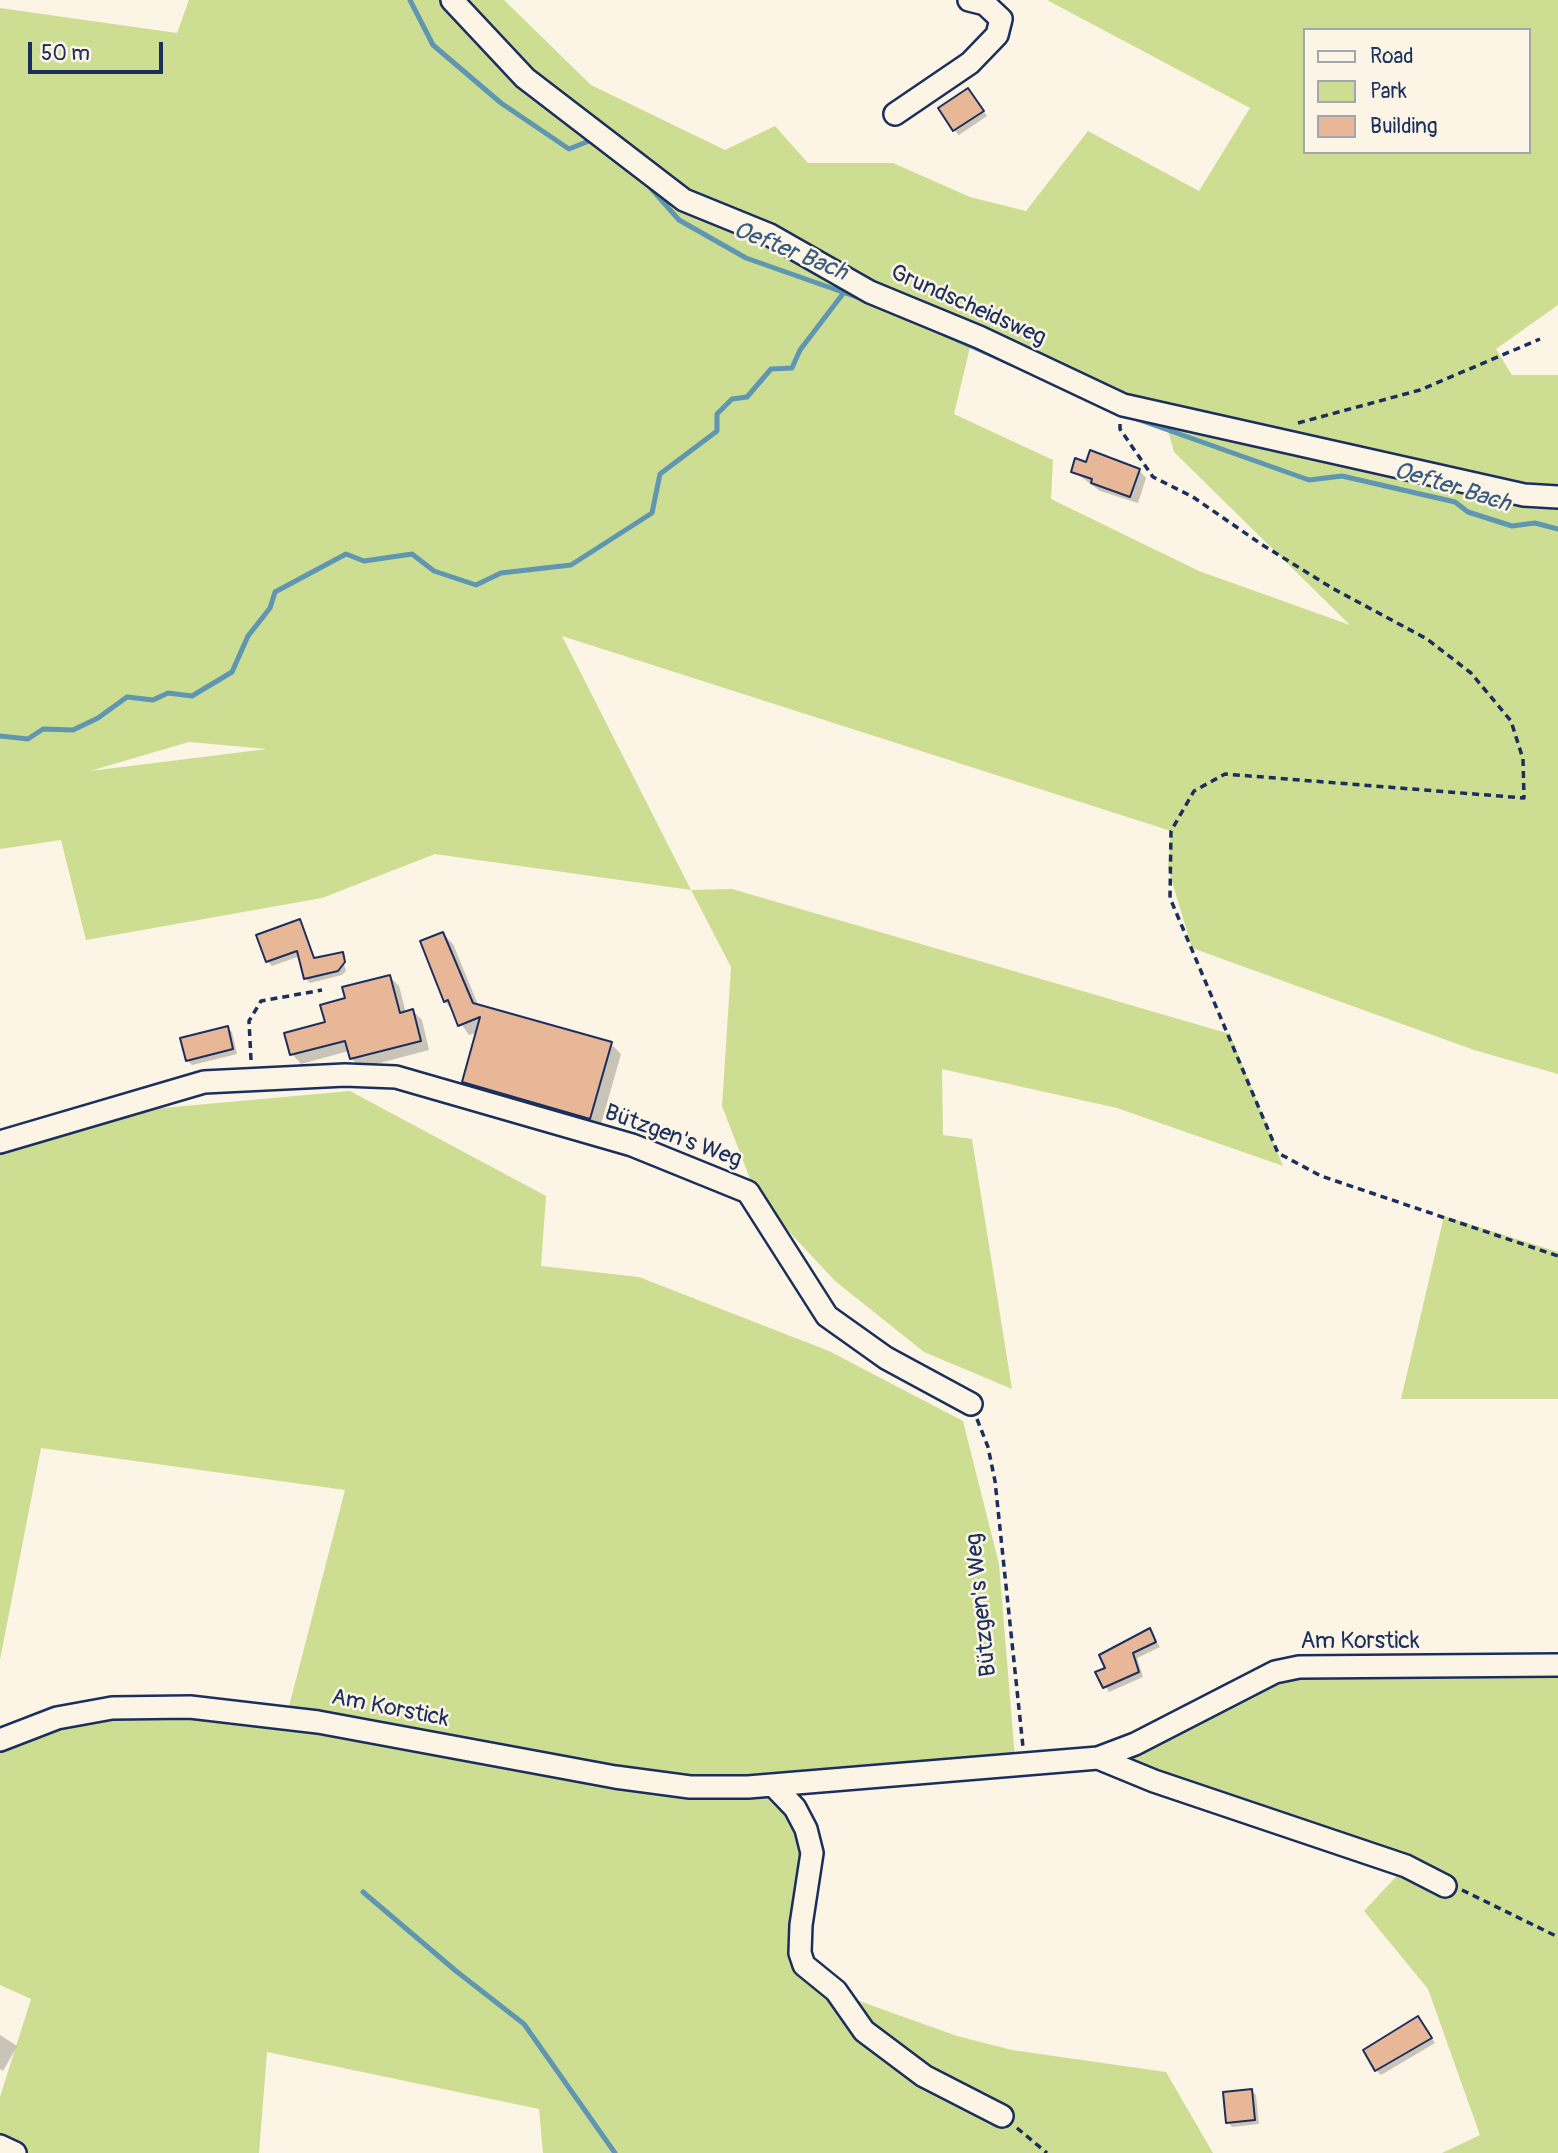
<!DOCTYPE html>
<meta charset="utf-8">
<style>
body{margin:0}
#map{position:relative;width:1558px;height:2153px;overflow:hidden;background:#fcf5e5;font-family:Pangolin,sans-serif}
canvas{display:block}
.legend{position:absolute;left:1303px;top:28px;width:228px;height:126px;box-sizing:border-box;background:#fcf5e5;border:2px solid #a2a6af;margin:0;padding:9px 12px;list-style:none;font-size:21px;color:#1b2f5e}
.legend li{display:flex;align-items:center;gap:14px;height:35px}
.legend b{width:35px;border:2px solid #a2a6af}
.scale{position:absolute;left:28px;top:42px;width:135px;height:32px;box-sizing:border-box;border:4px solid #1b2f5e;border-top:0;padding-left:9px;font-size:21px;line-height:24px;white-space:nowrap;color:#1b2f5e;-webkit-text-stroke:5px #fcf5e5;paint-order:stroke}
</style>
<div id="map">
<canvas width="1558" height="2153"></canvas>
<ul class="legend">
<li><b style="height:9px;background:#fcf5e5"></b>Road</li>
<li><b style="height:19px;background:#cdde92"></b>Park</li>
<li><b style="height:19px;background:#e7b798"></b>Building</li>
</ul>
<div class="scale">50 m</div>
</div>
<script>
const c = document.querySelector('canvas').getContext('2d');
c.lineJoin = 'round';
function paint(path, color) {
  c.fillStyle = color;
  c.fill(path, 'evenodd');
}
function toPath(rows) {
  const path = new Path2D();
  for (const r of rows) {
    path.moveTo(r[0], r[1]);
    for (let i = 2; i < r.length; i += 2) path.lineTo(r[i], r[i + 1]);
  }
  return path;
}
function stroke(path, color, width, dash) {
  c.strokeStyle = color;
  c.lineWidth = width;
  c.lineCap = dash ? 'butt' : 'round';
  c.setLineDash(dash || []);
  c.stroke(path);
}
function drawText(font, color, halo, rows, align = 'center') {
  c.font = font + ' Pangolin,sans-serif';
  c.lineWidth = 5;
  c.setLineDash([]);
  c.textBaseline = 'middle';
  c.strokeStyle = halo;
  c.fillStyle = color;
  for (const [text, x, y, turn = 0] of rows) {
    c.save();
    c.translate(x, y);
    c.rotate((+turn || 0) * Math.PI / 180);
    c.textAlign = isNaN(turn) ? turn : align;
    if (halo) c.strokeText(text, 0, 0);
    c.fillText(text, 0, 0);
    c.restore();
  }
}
paint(toPath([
 [189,0,504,0,591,85,725,150,775,126,808,163,893,163,970,197,1026,211,1088,131,1199,191,1250,108,1047,0,1558,0,1558,305,1496,349,1512,375,1558,375,1558,1074,1474,1050,1192,948,1168,868,1171,831,562,636,691,890,732,889,1230,1034,1283,1166,1117,1108,942,1069,943,1135,972,1139,1012,1389,924,1352,835,1281,757,1197,722,1106,731,967,691,890,435,854,322,898,86,940,61,840,0,849,0,8,177,33],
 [1304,30,1528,30,1528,152,1304,152],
 [971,343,1162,410,1174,452,1350,625,1199,571,1051,499,1053,460,954,414],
 [189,742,267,749,90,771],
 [350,1091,546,1196,541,1266,639,1277,829,1351,963,1421,999,1564,1015,1758,773,1785,805,1829,800,1953,851,1998,957,2036,1012,2050,1166,2072,1213,2153,543,2153,539,2109,267,2052,259,2153,13,2153,0,2146,0,2097,31,1999,0,1985,0,1740,112,1708,286,1718,345,1490,41,1448,0,1660,0,1146,129,1111],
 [1444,1216,1558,1252,1558,1399,1401,1399],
 [1558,1659,1558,2153,1442,2153,1480,2135,1428,1989,1364,1911,1406,1866,1099,1758,1275,1672]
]), '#cdde92');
paint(toPath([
 [968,90,987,116,959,135,954,130],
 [1087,464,1139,470,1146,478,1138,503,1100,491,1073,471],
 [299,921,316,960,343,954,346,957,342,957,346,971,342,975,310,983,305,978,300,956,272,966,267,961],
 [443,934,453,944,479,1007,611,1044,621,1054,600,1128,474,1092,464,1082,478,1032,469,1035,445,1001],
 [390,977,399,986,406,1013,413,1011,422,1020,429,1050,361,1068,351,1058,349,1051,301,1064,292,1054,327,1023,347,999],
 [227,1028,232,1032,237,1054,192,1065,187,1060],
 [1149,1630,1160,1647,1137,1658,1143,1677,1109,1692,1098,1673,1107,1669],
 [1422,2023,1435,2043,1381,2075,1376,2070],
 [0,2035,17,2046,3,2071,0,2069],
 [1251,2090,1256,2095,1259,2124,1232,2127,1228,2122]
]), '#0003');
stroke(toPath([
 [410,0,433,45,501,103,569,149,594,139],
 [649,186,679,220,746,258,868,301],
 [935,330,1012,364],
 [1137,419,1309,480,1342,476,1455,502,1468,512,1512,526,1535,523,1558,529],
 [0,736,28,739,43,729,73,730,98,718,127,697,153,700,168,693,192,696,232,672,248,636,270,608,275,592,346,554,364,561,412,554,434,571,476,585,501,573,571,565,652,513,660,474,717,431,717,414,732,399,747,397,771,369,792,368,800,350,842,295],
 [363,1892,456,1971,524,2024,615,2153]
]), '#5f96b2', 5);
const building = toPath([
 [968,88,984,111,953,131,938,108,968,88],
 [1090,450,1140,469,1130,497,1091,483,1092,479,1071,472,1075,458,1086,462,1090,450],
 [300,919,314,958,343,952,345,962,338,971,304,979,297,951,266,962,256,935,300,919],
 [443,932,473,1003,612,1042,590,1119,462,1082,480,1017,458,1026,448,1000,444,1002,420,941,443,932],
 [390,975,400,1013,413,1009,421,1041,350,1059,345,1041,290,1055,284,1033,325,1022,320,1005,345,998,342,987,390,975],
 [228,1026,233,1049,186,1061,180,1038,228,1026],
 [1150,1628,1156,1642,1133,1653,1139,1672,1103,1688,1095,1672,1105,1668,1099,1655,1150,1628],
 [1418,2016,1432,2038,1375,2071,1363,2050,1418,2016],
 [1252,2089,1255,2120,1226,2123,1223,2092,1252,2089]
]);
paint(building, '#e7b798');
stroke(building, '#1b2f5e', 2);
const minor = toPath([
 [452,0,525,78,684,200,770,235,870,292,979,337,1123,405,1524,495,1558,497],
 [895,114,970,63,997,35,1001,19,985,4,969,0],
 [0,1142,204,1082,345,1075,396,1077,632,1145,748,1192,827,1316,886,1358,971,1404],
 [0,1740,57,1718,112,1708,190,1707,318,1722,615,1777,690,1787,748,1787,1098,1758,1135,1744,1275,1672,1299,1667,1558,1665],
 [1098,1758,1154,1781,1406,1866,1445,1886],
 [773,1785,795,1808,806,1829,812,1853,801,1925,800,1953,804,1965,836,1991,864,2031,924,2076,1002,2116],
 [0,2146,15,2153]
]);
stroke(minor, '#1b2f5e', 26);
stroke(toPath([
 [1298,423,1420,390,1540,339],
 [1120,424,1120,429,1153,477,1193,497,1261,544,1332,588,1427,639,1471,673,1511,721,1523,759,1524,798,1225,774,1194,791,1171,831,1170,898,1278,1153,1321,1176,1558,1256],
 [251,1060,249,1021,261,1001,322,990],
 [977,1419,988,1447,995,1481,1023,1747],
 [1462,1890,1558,1937],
 [1017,2128,1047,2153]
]), '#1b2f5e', 3.5, [7, 5]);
stroke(minor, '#fcf5e5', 21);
drawText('23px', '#1b2f5e', '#fcf5e5', [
 ["Grundscheidsweg",968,306,24],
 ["Bützgen's Weg",673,1137,20],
 ["Bützgen's Weg",982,1605,-96],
 ["Am Korstick",1360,1642],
 ["Am Korstick",390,1709,11]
]);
drawText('italic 24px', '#375a81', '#fcf5e5', [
 ["Oefter Bach",790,252,22],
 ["Oefter Bach",1452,488,17]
]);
</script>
